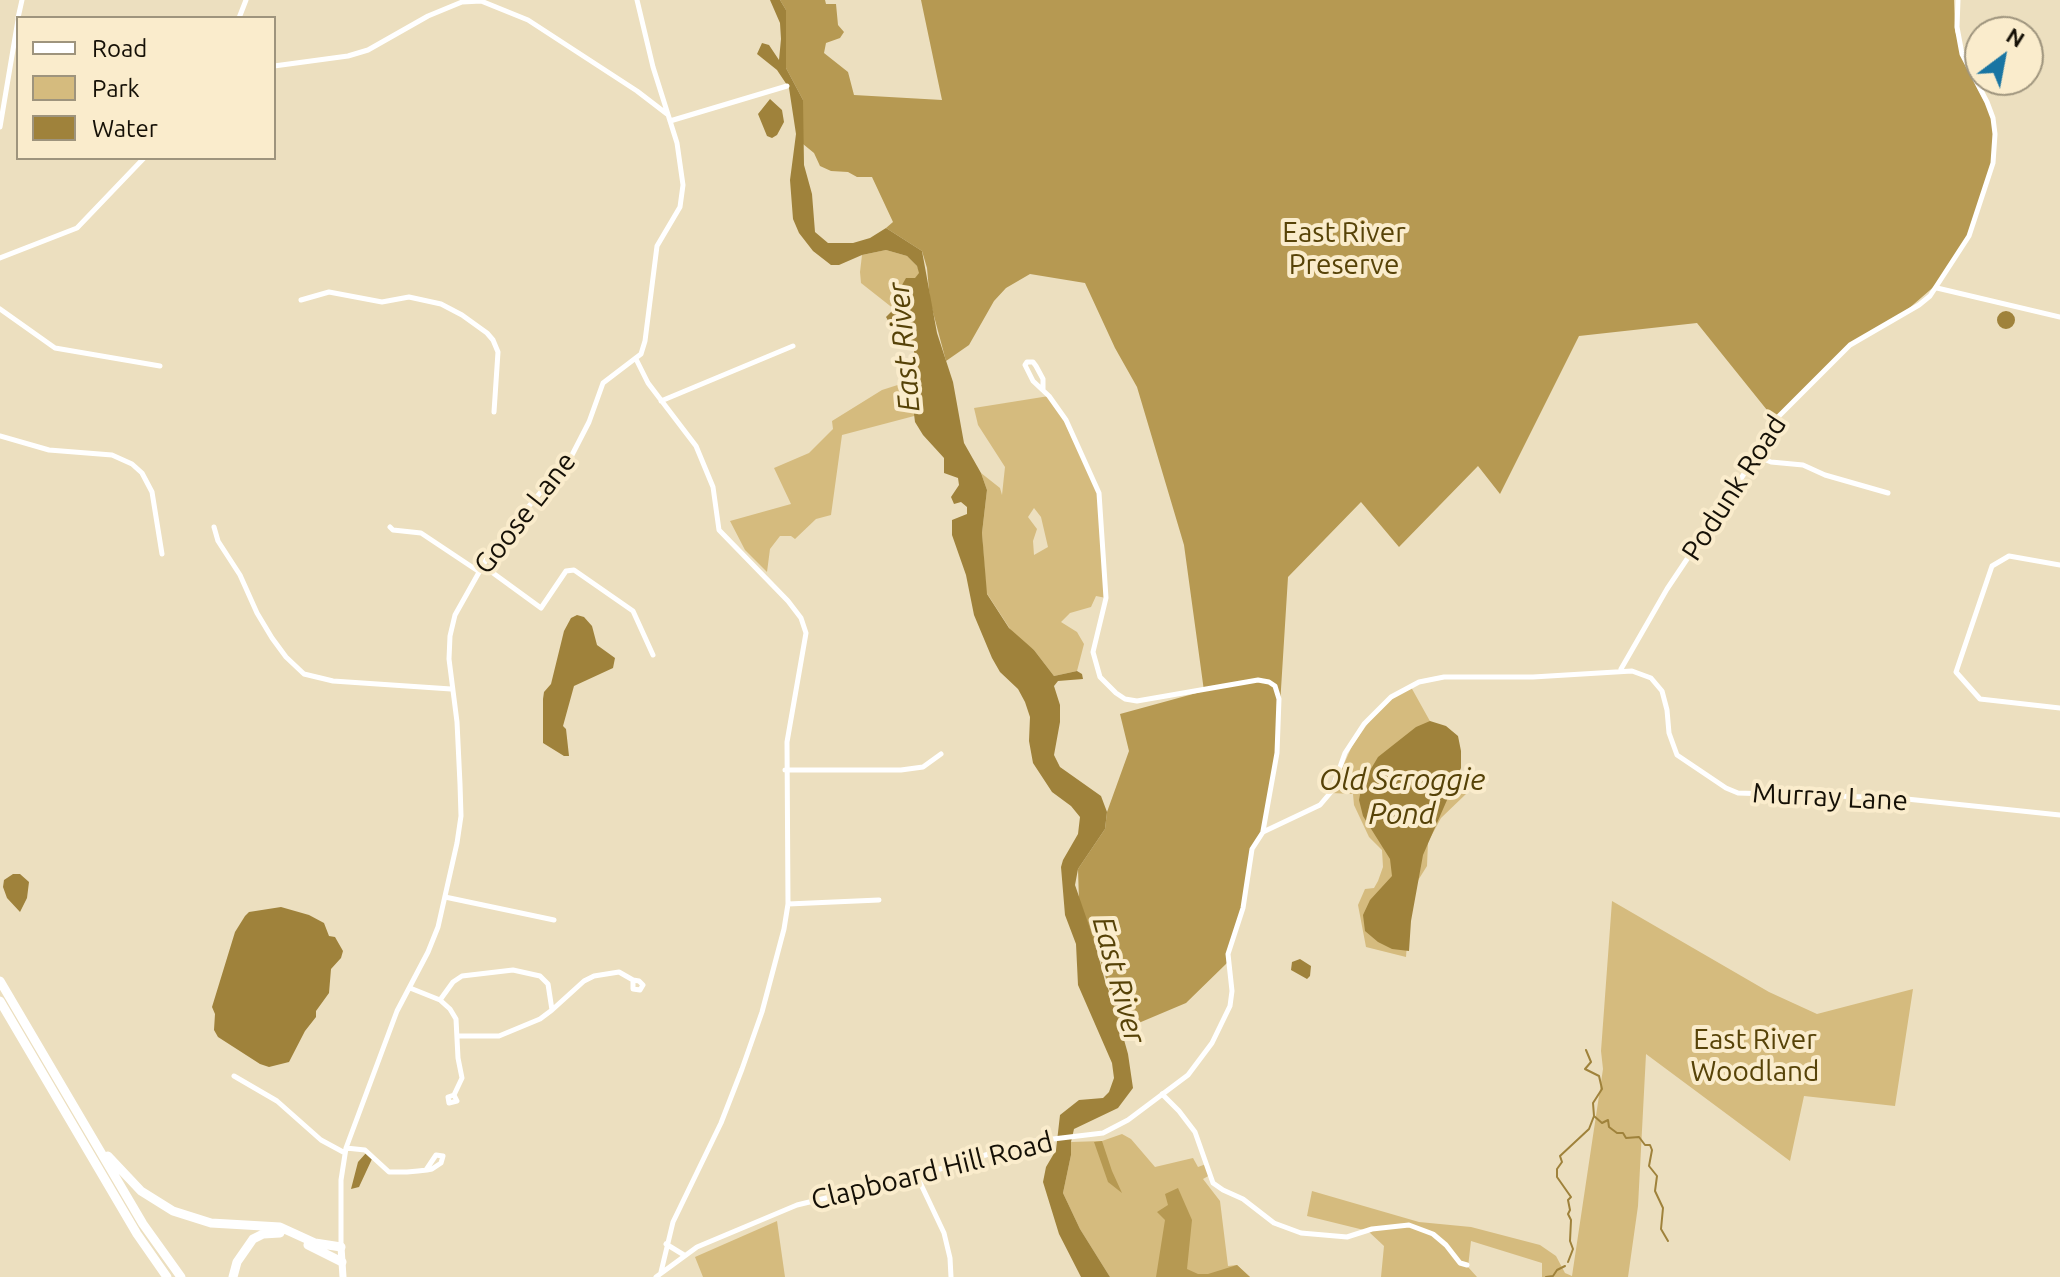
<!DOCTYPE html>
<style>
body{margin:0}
#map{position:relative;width:2060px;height:1277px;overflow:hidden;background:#ecdfbf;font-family:Ubuntu,sans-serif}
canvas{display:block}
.legend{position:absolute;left:16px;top:16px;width:260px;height:144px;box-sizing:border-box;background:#faeccc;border:2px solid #9e947d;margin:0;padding:10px 14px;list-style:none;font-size:24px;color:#151006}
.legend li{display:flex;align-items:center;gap:16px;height:40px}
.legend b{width:40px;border:2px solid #9e947d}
.north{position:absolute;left:1964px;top:16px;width:80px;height:80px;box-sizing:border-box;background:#faeccc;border:2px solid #9e947d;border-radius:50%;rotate:32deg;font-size:22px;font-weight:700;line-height:32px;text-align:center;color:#151006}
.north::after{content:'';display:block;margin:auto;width:28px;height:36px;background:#1975a3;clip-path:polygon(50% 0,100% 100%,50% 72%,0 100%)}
</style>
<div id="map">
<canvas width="2060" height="1277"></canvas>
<ul class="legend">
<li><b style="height:10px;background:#fff"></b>Road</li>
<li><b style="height:22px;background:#d5bb7e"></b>Park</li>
<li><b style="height:22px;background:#9f823b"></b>Water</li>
</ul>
<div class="north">N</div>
</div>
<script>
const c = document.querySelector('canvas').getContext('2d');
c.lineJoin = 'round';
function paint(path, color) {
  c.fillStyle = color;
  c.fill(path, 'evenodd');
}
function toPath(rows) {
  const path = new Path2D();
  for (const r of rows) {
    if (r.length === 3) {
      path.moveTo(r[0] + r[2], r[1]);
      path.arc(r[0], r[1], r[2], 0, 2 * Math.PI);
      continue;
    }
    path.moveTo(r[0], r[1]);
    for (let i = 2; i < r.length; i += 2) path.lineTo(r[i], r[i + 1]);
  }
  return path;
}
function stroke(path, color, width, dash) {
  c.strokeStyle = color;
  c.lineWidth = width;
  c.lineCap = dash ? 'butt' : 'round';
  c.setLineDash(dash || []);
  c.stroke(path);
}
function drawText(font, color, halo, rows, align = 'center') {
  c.font = font + ' Ubuntu,sans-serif';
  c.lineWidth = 8;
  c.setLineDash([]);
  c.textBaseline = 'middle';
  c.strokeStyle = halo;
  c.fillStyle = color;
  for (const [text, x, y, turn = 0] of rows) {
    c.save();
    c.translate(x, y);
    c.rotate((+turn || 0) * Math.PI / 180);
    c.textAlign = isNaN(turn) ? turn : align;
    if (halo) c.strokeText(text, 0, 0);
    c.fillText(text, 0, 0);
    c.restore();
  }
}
paint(toPath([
 [886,250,907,256,917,266,920,273,903,292,914,304,910,310,894,309,861,283,860,272,862,255],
 [907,382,918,415,842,435,831,515,816,519,795,539,791,536,780,536,770,549,767,572,745,550,730,521,791,504,774,468,809,453,833,429,832,421,882,390],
 [1049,396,1057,406,1099,493,1106,598,1096,596,1091,607,1070,613,1061,622,1077,632,1084,644,1077,671,1054,676,1034,650,1014,635,986,592,982,533,987,490,981,473,1000,488,1002,495,1005,467,978,425,974,408],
 [1034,508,1041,517,1048,547,1034,555,1033,541,1037,529,1028,517],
 [1411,687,1451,759,1456,778,1464,784,1466,794,1441,818,1428,842,1427,866,1417,882,1409,916,1406,957,1366,947,1358,905,1365,889,1374,888,1378,881,1383,867,1382,850,1369,837,1354,805,1353,794,1331,793,1352,746,1373,716,1391,698],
 [1612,901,1769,992,1817,1014,1913,989,1895,1106,1804,1096,1790,1161,1646,1054,1638,1206,1628,1277,1542,1277,1542,1263,1471,1241,1468,1267,1477,1277,1381,1277,1384,1246,1368,1231,1307,1216,1312,1191,1419,1222,1471,1227,1540,1245,1556,1256,1565,1273,1572,1276,1603,1069,1601,1051],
 [1122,1134,1131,1139,1155,1167,1193,1158,1198,1167,1206,1164,1210,1175,1203,1179,1220,1201,1228,1266,1237,1265,1250,1277,1110,1277,1080,1229,1063,1193,1071,1155,1071,1142,1102,1141],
 [777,1221,785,1277,703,1277,695,1257]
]), '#d5bb7e');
paint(toPath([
 [780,0,825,0,826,4,836,4,838,25,844,32,840,38,826,43,824,53,848,72,854,95,942,100,921,0,1954,0,1955,31,1970,74,1993,118,1993,163,1969,236,1937,284,1899,317,1849,345,1775,420,1697,323,1579,336,1500,494,1478,466,1399,547,1361,502,1288,577,1277,753,1263,832,1252,849,1243,908,1227,963,1186,1003,1122,1030,1095,943,1079,901,1078,869,1105,829,1107,812,1129,751,1120,714,1204,691,1184,545,1137,387,1115,348,1085,283,1030,274,1006,288,994,301,969,345,946,361,930,301,927,268,922,251,886,228,893,222,872,177,857,177,848,172,831,171,820,166,814,153,803,144,803,100,786,68,786,10],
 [1102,1141,1112,1171,1122,1193,1108,1182,1094,1142],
 [1178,1188,1192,1220,1187,1269,1198,1274,1208,1274,1237,1265,1250,1277,1156,1277,1165,1220,1157,1212,1168,1205,1165,1194]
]), '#b69952');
paint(toPath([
 [770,0,780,0,786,10,786,68,803,100,804,165,812,194,815,232,828,243,853,243,870,238,886,228,922,251,937,333,953,382,964,443,981,473,987,490,982,533,987,594,1009,628,1034,650,1054,676,1077,671,1082,674,1083,679,1058,681,1054,686,1060,705,1060,722,1054,755,1060,767,1101,796,1107,812,1105,829,1078,869,1075,885,1095,943,1105,981,1114,1004,1128,1054,1133,1088,1118,1108,1074,1129,1071,1142,1071,1155,1063,1193,1080,1229,1110,1277,1081,1277,1059,1234,1043,1182,1046,1167,1056,1150,1060,1115,1079,1100,1103,1098,1109,1092,1114,1078,1112,1063,1078,985,1076,944,1065,915,1061,867,1063,860,1078,834,1080,817,1071,806,1052,792,1033,763,1029,741,1030,717,1025,702,1018,689,1000,672,992,658,974,615,966,575,952,535,952,520,967,514,967,507,961,502,954,504,951,497,959,485,958,478,944,473,944,458,923,435,915,422,913,406,916,382,914,351,912,344,890,324,886,317,894,309,910,310,914,304,903,292,902,285,906,278,915,278,919,273,917,266,907,256,886,250,862,255,839,265,831,265,813,251,799,233,793,219,790,180,796,134,789,88,777,70,757,54,762,43,769,45,779,60,781,39,780,23],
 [770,99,782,110,784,122,777,135,772,138,767,136,758,114],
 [2006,320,9],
 [577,615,584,617,592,626,597,645,615,658,613,668,574,686,563,726,566,729,569,756,564,756,543,743,543,699,544,692,551,684,564,631,571,618],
 [1430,721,1446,726,1458,736,1461,751,1461,768,1423,855,1411,921,1409,951,1392,949,1378,942,1365,931,1363,915,1370,900,1392,876,1390,859,1363,816,1359,800,1362,784,1378,757,1416,727],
 [13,874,20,874,29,882,27,898,20,912,7,898,3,887,4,880],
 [281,907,309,915,324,923,329,936,335,937,343,951,341,958,331,969,329,993,316,1011,316,1017,305,1031,289,1062,269,1067,260,1064,218,1037,214,1030,215,1014,212,1007,235,932,245,916,249,912],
 [1300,959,1311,966,1310,976,1307,979,1291,970,1292,962],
 [366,1153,372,1159,359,1187,351,1189,358,1162]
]), '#9f823b');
stroke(toPath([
 [1594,1116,1602,1123,1608,1120,1609,1127,1617,1133,1623,1133,1626,1138,1639,1137,1645,1145,1650,1145,1652,1150,1649,1166,1657,1176,1655,1191,1663,1208,1661,1229,1668,1241],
 [1568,1262,1573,1249,1570,1241,1571,1220,1568,1214,1570,1210,1568,1200,1571,1197,1557,1177,1557,1169,1562,1162,1560,1156,1589,1129,1594,1116,1593,1103,1602,1089,1599,1076,1585,1069,1591,1062,1586,1050],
 [1546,1277,1553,1276,1557,1270,1565,1266]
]), '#9f823b', 2);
stroke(toPath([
 [18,18,22,0],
 [239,18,246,0],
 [274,66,348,56,368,50,428,16,462,2,481,1,528,20,637,91,667,114],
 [670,121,787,86],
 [0,127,18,20],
 [0,258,77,228,144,158],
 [1937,288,2060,317],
 [301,300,329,292,382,302,409,297,441,304,462,315,487,333,493,340,498,352,494,412],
 [0,309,55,348,160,366],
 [636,359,648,383,696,446,713,487,719,530,788,601,801,618,806,633,787,742,788,904,784,929,762,1012,742,1069,721,1123,673,1222,661,1272],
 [1043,390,1043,379,1036,366,1033,362,1027,362,1025,365,1033,381,1049,396,1066,420,1099,493,1106,598,1093,652,1100,677,1116,693,1125,699,1137,701,1258,680,1269,682,1275,686,1279,699,1277,753,1263,831],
 [661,401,793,346],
 [0,436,49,450,112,455,132,464,142,473,152,492,162,554],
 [1756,456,1771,462,1803,465,1825,475,1888,493],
 [214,527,218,541,240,575,257,613,272,638,286,657,304,674,333,681,451,689],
 [390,527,393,530,421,533,478,571],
 [482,565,541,608,566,571,574,570,633,611,653,655],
 [2060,565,2009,556,1992,566,1956,672,1980,699,2060,708],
 [1621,669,1667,589,1756,456,1775,420,1850,345,1919,305,1930,296,1969,236,1993,163,1995,134,1993,118,1987,102,1962,54,1957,27,1958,0],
 [785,770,901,770,923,767,941,754],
 [445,897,554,920],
 [788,904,879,900],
 [410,988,440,1000,450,1009,456,1019,458,1058,462,1078,454,1095,448,1097,449,1103,457,1101,454,1095],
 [440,1000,453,982,462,976,513,970,540,976,548,984,552,1010,540,1019,499,1036,458,1036],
 [552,1010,584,981,594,976,619,972,633,980,639,981,643,985,640,990,633,989,633,980],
 [234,1076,277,1101,321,1140,345,1153],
 [1162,1094,1179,1111,1195,1132,1213,1183,1223,1190,1243,1199,1274,1223,1301,1233,1347,1237,1372,1229,1409,1225,1433,1234,1446,1245,1460,1263,1467,1265],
 [346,1148,365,1150,389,1172,407,1172,418,1171,427,1170,432,1169,441,1163,443,1156,436,1155,426,1170],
 [917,1176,944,1233,950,1258,951,1277],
 [666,1244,684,1255],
 [341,1247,341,1180,346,1148,397,1011,428,952,438,927,457,843,461,816,460,784,457,722,449,659,450,636,455,615,491,551,572,455,589,422,603,383,641,354,645,341,657,246,680,207,683,185,677,143,653,67,637,0],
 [656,1277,697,1247,797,1205,917,1176,1028,1142,1103,1133,1128,1120,1188,1075,1212,1043,1230,1006,1232,991,1228,954,1243,908,1252,849,1263,832,1320,805,1331,792,1345,753,1364,724,1391,697,1419,682,1444,677,1533,677,1632,671,1651,678,1662,691,1667,710,1669,733,1677,755,1726,788,1738,793,1897,798,2060,815]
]), '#fff', 5);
stroke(toPath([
 [341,1247,343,1277]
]), '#fff', 7);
stroke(toPath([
 [0,981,143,1224,181,1277],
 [0,1001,137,1234,167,1277],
 [108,1156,141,1191,173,1211,211,1223,280,1227,315,1243,341,1247],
 [308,1245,342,1262],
 [233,1277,237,1262,253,1239,263,1234,280,1233]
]), '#fff', 9);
drawText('28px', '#574308', '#faeccc', [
 ["East River",1344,233],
 ["Preserve",1344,265],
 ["East River",1755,1040],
 ["Woodland",1755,1072]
]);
drawText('28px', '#151006', '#faeccc', [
 ["Podunk Road",1734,488,-57],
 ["Goose Lane",525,513,-52],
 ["Murray Lane",1830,797,3],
 ["Clapboard Hill Road",932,1171,-14]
]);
drawText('italic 30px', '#564207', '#faeccc', [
 ["East River",904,347,-95],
 ["Old Scroggie",1402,780],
 ["Pond",1402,814],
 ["East River",1119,980,75]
]);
</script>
